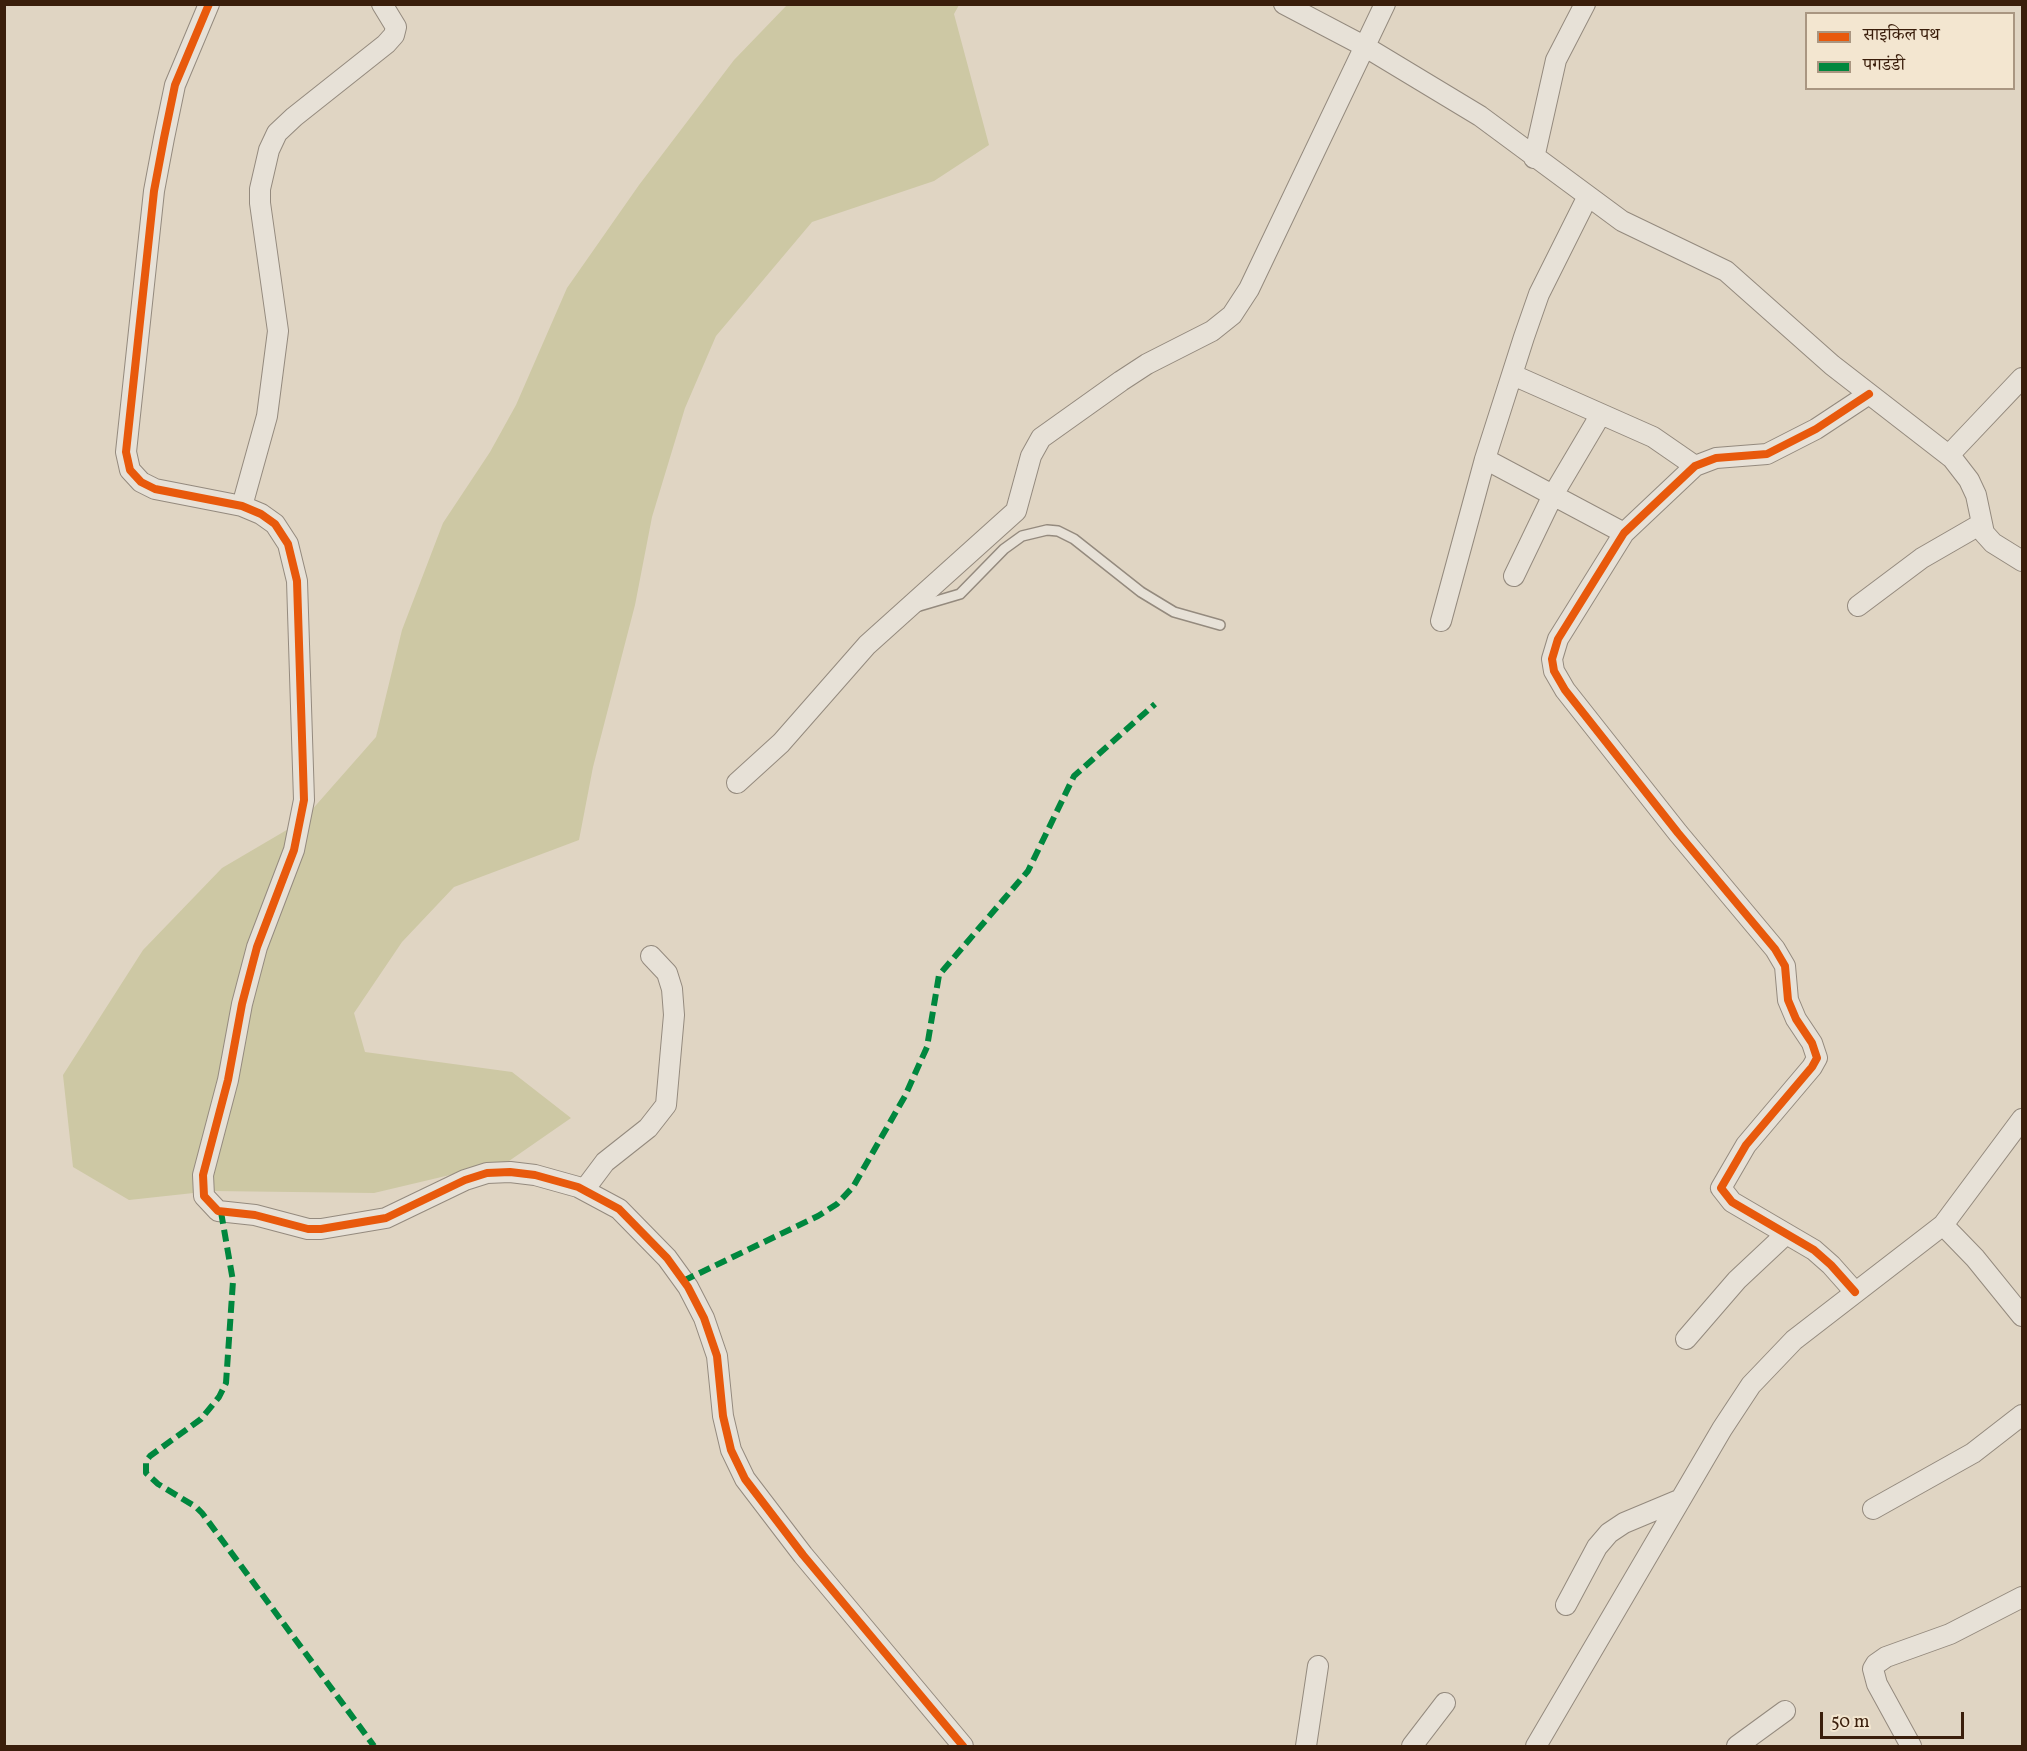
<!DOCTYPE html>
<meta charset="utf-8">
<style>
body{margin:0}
#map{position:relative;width:2027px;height:1751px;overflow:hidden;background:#e0d5c3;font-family:Vollkorn,"Noto Serif Devanagari",serif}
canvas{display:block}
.frame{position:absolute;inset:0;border:6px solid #3a1e0b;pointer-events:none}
.legend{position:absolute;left:1805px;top:12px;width:210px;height:78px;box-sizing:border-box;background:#f3e6d0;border:2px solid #a99681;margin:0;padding:8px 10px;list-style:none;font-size:18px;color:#3a1e0b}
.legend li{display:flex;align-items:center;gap:12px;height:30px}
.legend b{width:30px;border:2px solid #a99681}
.scale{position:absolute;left:1820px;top:1712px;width:144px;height:27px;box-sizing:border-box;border:3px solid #3a1e0b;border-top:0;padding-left:8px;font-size:18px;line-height:21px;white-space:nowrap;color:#3a1e0b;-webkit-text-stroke:4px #f3e6d0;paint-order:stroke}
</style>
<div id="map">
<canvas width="2027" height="1751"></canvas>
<div class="frame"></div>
<ul class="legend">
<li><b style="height:8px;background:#e8590c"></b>साइकिल पथ</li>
<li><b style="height:8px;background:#00873e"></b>पगडंडी</li>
</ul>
<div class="scale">50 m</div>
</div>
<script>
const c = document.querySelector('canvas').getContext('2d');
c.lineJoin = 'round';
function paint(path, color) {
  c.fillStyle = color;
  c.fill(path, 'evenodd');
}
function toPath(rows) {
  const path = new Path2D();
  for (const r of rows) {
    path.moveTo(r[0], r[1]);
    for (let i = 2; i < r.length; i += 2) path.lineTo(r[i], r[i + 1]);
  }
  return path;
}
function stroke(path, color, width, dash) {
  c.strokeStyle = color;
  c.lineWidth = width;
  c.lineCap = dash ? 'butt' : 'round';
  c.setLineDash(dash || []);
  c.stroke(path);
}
paint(toPath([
 [787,5,959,5,954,14,989,145,934,181,812,222,716,336,685,408,652,517,635,605,593,767,579,840,454,887,402,942,354,1013,365,1052,512,1072,571,1118,509,1161,374,1193,212,1191,129,1200,73,1167,63,1075,143,950,222,868,302,821,376,737,402,630,443,523,490,452,516,405,567,288,639,185,734,60]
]), '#cdc8a4');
const service = toPath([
 [916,607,960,594,1004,549,1022,536,1047,530,1058,531,1074,539,1141,592,1174,612,1220,625]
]);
const minor = toPath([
 [209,4,175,85,164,138,154,191,126,452,130,470,141,482,155,489,242,506,261,514,275,524,288,544,297,581,304,800,294,850,257,947,242,1004,228,1080,203,1175,204,1196,218,1211,255,1215,308,1229,321,1229,386,1218,465,1180,487,1173,510,1172,535,1175,578,1187,619,1209,667,1258,688,1287,704,1318,717,1356,723,1416,731,1450,745,1479,803,1555,963,1746],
 [1284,4,1364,46,1480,116,1622,221,1726,271,1832,365,1952,458,1969,480,1976,495,1984,533,1993,543,2022,561],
 [1534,158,1556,60,1585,4],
 [1513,375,1653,437,1695,466],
 [1949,455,2022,378],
 [1485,459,1624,533],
 [242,506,267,416,278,331,260,203,260,189,269,150,277,133,294,117,386,44,394,35,396,27,382,4],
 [1514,576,1553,495,1601,414],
 [1858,606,1922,558,1981,524],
 [1441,621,1485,459,1524,337,1539,294,1587,198],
 [737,783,781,743,867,645,1016,511,1031,456,1041,438,1121,381,1147,364,1212,331,1232,315,1249,289,1385,4],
 [584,1190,605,1162,648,1128,666,1105,674,1015,672,989,667,973,651,956],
 [1943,1225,1975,1258,2022,1316],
 [1855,1292,1831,1265,1814,1250,1732,1202,1721,1188,1746,1145,1812,1067,1817,1058,1812,1043,1796,1019,1788,1000,1785,966,1775,949,1678,833,1565,690,1554,671,1552,659,1558,639,1624,533,1695,466,1716,458,1767,454,1816,429,1869,394],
 [1686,1339,1737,1280,1785,1235],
 [1873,1509,1973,1453,2022,1415],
 [1566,1605,1597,1547,1609,1533,1624,1523,1679,1500],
 [1306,1746,1318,1666],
 [1412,1746,1445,1703],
 [1536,1746,1722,1429,1751,1385,1794,1340,1943,1225,2022,1119],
 [1737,1746,1785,1711],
 [1911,1746,1877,1684,1873,1669,1876,1664,1886,1657,1950,1634,2022,1597]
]);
stroke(service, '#948a7e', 12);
stroke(minor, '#948a7e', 22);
stroke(service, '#e7e1d7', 9);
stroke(minor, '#e7e1d7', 20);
stroke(toPath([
 [221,1212,233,1281,226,1383,219,1397,201,1419,150,1456,146,1461,146,1473,158,1484,196,1507,202,1513,374,1746],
 [683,1281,818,1216,837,1204,853,1187,905,1096,927,1047,939,975,1028,871,1074,776,1155,704]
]), '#00873e', 6, [12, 6]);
stroke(toPath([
 [209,4,175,85,164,138,154,191,126,452,130,470,141,482,155,489,242,506,261,514,275,524,288,544,297,581,304,800,294,850,257,947,242,1004,228,1080,203,1175,204,1196,218,1211,255,1215,308,1229,321,1229,386,1218,465,1180,487,1173,510,1172,535,1175,578,1187,619,1209,667,1258,688,1287,704,1318,717,1356,723,1416,731,1450,745,1479,803,1555,963,1746],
 [1855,1292,1831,1265,1814,1250,1732,1202,1721,1188,1746,1145,1812,1067,1817,1058,1812,1043,1796,1019,1788,1000,1785,966,1775,949,1678,833,1565,690,1554,671,1552,659,1558,639,1624,533,1695,466,1716,458,1767,454,1816,429,1869,394]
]), '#e8590c', 8);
</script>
